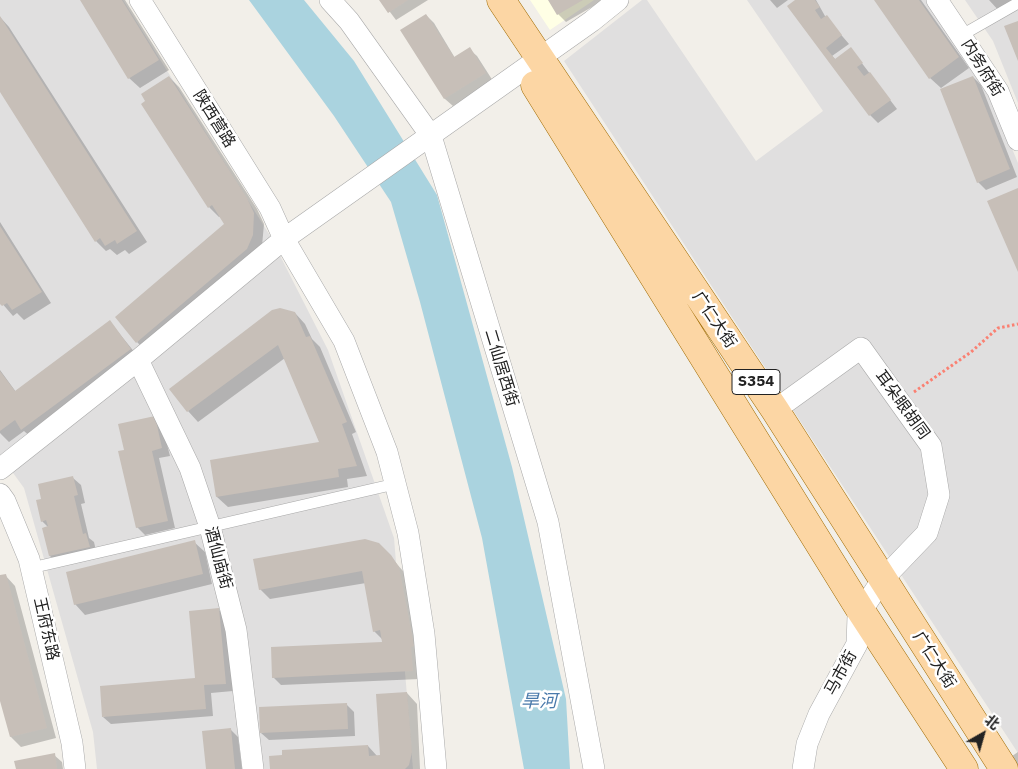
<!DOCTYPE html>
<meta charset="utf-8">
<style>
body{margin:0}
#map{position:relative;width:1018px;height:769px;overflow:hidden;background:#f2efe9;font-family:"IBM Plex Sans","Noto Sans SC",sans-serif}
canvas{display:block}
.north{position:absolute;left:958px;top:709px;width:50px;height:50px;-webkit-text-stroke:4px #fff;paint-order:stroke;rotate:38deg;font-size:14px;font-weight:700;line-height:20px;text-align:center;color:#222}
.north::after{content:'';display:block;margin:auto;width:18px;height:22px;background:#222;clip-path:polygon(50% 0,100% 100%,50% 72%,0 100%)}
</style>
<div id="map">
<canvas width="1018" height="769"></canvas>
<div class="north">北</div>
</div>
<script>
const c = document.querySelector('canvas').getContext('2d');
c.lineJoin = 'round';
function paint(path, color) {
  c.fillStyle = color;
  c.fill(path, 'evenodd');
}
function toPath(rows) {
  const path = new Path2D();
  for (const r of rows) {
    path.moveTo(r[0], r[1]);
    for (let i = 2; i < r.length; i += 2) path.lineTo(r[i], r[i + 1]);
  }
  return path;
}
function stroke(path, color, width, dash) {
  c.strokeStyle = color;
  c.lineWidth = width;
  c.lineCap = dash ? 'butt' : 'round';
  c.setLineDash(dash || []);
  c.stroke(path);
}
function drawText(font, color, halo, rows, align = 'center') {
  c.font = font + ' "IBM Plex Sans","Noto Sans SC",sans-serif';
  c.lineWidth = 5;
  c.setLineDash([]);
  c.textBaseline = 'middle';
  c.strokeStyle = halo;
  c.fillStyle = color;
  for (const [text, x, y, turn = 0] of rows) {
    c.save();
    c.translate(x, y);
    c.rotate((+turn || 0) * Math.PI / 180);
    c.textAlign = isNaN(turn) ? turn : align;
    if (halo) c.strokeText(text, 0, 0);
    c.fillText(text, 0, 0);
    c.restore();
  }
}
paint(toPath([
 [0,0,123,0,269,234,328,350,394,538,413,769,97,769,93,732,24,488,0,455],
 [642,0,647,0,756,161,823,111,747,0,931,0,980,72,1018,163,1018,753,564,61],
 [965,0,1018,0,1018,103,993,41]
]), '#e0dfdf');
paint(toPath([
 [530,0,594,0,550,30]
]), '#ffffe5');
paint(toPath([
 [249,0,304,0,354,61,437,195,512,467,566,699,570,769,524,769,482,538,420,302,391,202,334,116]
]), '#aad3df');
paint(toPath([
 [81,0,125,0,169,70,140,88,129,78],
 [381,0,428,0,396,20],
 [550,0,604,0,566,22,558,14],
 [770,0,788,0,777,8],
 [797,0,816,0,825,16,849,44,832,56,836,60,851,49,897,109,878,123,870,115,789,6],
 [875,0,921,0,969,68,941,88,930,78],
 [989,0,1017,0,1000,12],
 [426,15,434,23,455,58,469,49,477,56,493,81,453,106,445,99,402,30],
 [0,17,9,27,147,242,129,254,125,250,117,255,110,249,106,251,96,241,0,90],
 [169,77,179,87,257,209,264,224,262,246,147,352,137,342,226,224,221,216,219,217,209,207],
 [973,77,981,85,1017,177,986,190,978,182],
 [0,222,51,303,24,320,17,313,13,316,0,301],
 [295,313,305,324,312,339,320,347,356,432,352,434,367,476,347,479,348,487,228,507,217,497,211,461,320,443,285,358,198,422,188,411],
 [110,322,140,359,33,439,24,431,9,442,0,433,0,370,16,392],
 [154,417,162,425,170,456,159,458,175,528,145,535,137,527,125,451],
 [73,478,81,485,85,503,81,504,89,538,94,542,97,555,58,564,50,556,44,528,48,527,42,521],
 [194,542,205,552,212,584,85,615,75,604],
 [390,556,409,578,420,679,281,685,273,677,384,644,383,640,374,631,366,583,270,599,260,589],
 [5,575,15,586,56,738,21,747,11,737,0,696,0,577],
 [219,610,226,617,233,691,211,693,213,716,111,724,103,717,196,679],
 [407,693,417,704,420,769,272,769,368,746,378,757,381,756],
 [346,704,354,712,355,736,269,740,261,733],
 [230,729,238,737,242,769,208,769],
 [1018,752,1018,769,993,769],
 [54,755,62,762,63,769,17,769]
]), '#0003');
paint(toPath([
 [80,0,122,0,159,60,128,79],
 [379,0,408,0,388,13],
 [548,0,583,0,557,15],
 [795,0,815,0,820,7,815,10,821,19,827,15,842,35,826,48,835,59,851,47,863,63,857,67,864,76,870,72,891,100,869,116,787,6],
 [874,0,919,0,959,57,929,79],
 [426,14,454,57,470,47,486,73,444,99,400,30],
 [0,16,137,231,117,244,115,240,105,246,100,238,95,242,0,92],
 [1018,21,1018,61,1004,26],
 [169,76,247,198,254,213,253,235,247,249,136,343,115,317,224,224,212,205,208,208,141,104,145,101,141,94],
 [973,76,1010,169,977,183,940,89],
 [1018,188,1018,272,987,201],
 [0,226,42,292,12,310,7,303,2,306,0,304],
 [280,308,295,312,306,337,310,336,347,422,342,424,357,466,338,469,339,477,216,497,210,460,319,442,278,345,187,412,169,389,272,310],
 [110,320,131,349,21,430,15,420,0,431,0,371,15,391],
 [155,416,162,448,152,451,168,521,136,528,118,451,124,450,118,424],
 [73,476,78,495,74,496,83,534,86,533,90,547,49,556,42,528,48,526,46,520,41,522,36,500,41,499,38,484],
 [365,539,379,543,391,555,399,567,414,646,411,647,413,671,272,678,271,647,382,642,380,630,373,632,362,571,259,590,253,559],
 [195,540,203,574,74,605,66,572],
 [6,574,47,728,10,737,0,701,0,575],
 [219,608,226,684,204,685,206,709,102,717,100,686,195,678,189,611],
 [407,692,412,752,409,765,405,769,270,769,269,756,282,755,282,750,368,745,369,756,380,755,376,694],
 [347,703,348,729,260,733,259,707],
 [231,728,235,769,206,769,202,731],
 [55,753,57,769,16,769,14,761]
]), '#c7bfb8');
const service = toPath([
 [962,35,1018,3],
 [31,568,395,484]
]);
const minor = toPath([
 [140,0,270,208,284,239,344,341,387,452,408,533,424,634,436,769],
 [330,0,349,21,431,136,548,522,594,769],
 [937,0,998,91,1018,140],
 [138,360,190,468,210,527,236,630,253,769],
 [775,410,861,348,931,446,939,495,927,533,882,580,858,616,857,644,819,714,807,744,803,769],
 [0,469,138,360,284,239,592,21,618,0],
 [0,494,5,501,29,559,72,743,75,769]
]);
const primary = toPath([
 [501,0,775,410,1004,769],
 [535,85,861,611,964,769]
]);
stroke(service, '#a9a9a9', 12);
stroke(minor, '#a9a9a9', 22);
stroke(primary, '#a06b00', 29);
stroke(toPath([
 [914,392,971,352,998,328,1018,324]
]), '#fa8072', 3, [2.5, 2.5]);
stroke(service, '#fff', 11);
stroke(minor, '#fff', 21);
stroke(primary, '#fcd6a4', 28);
for (const [x, y, w] of [
 [756,382,48]
]) {
  const box = new Path2D();
  box.roundRect(x - w / 2, y - 12.5, w, 25, 4);
  c.fillStyle = '#fff';
  c.fill(box);
  stroke(box, '#222', 1);
}
drawText('bold 15px', '#222', null, [
 ["S354",756,382]
]);
drawText('16px', '#222', '#fff', [
 ["内务府街",982,68,58],
 ["陕西营路",214,119,58],
 ["广仁大街",714,320,56],
 ["二仙居西街",501,368,73],
 ["耳朵眼胡同",902,405,54],
 ["酒仙庙街",218,558,75],
 ["王府东路",46,629,77],
 ["广仁大街",934,660,57],
 ["马市街",841,673,-61]
]);
drawText('italic 18px', '#4a7aab', '#fff', [
 ["旱河",539,702]
]);
</script>
